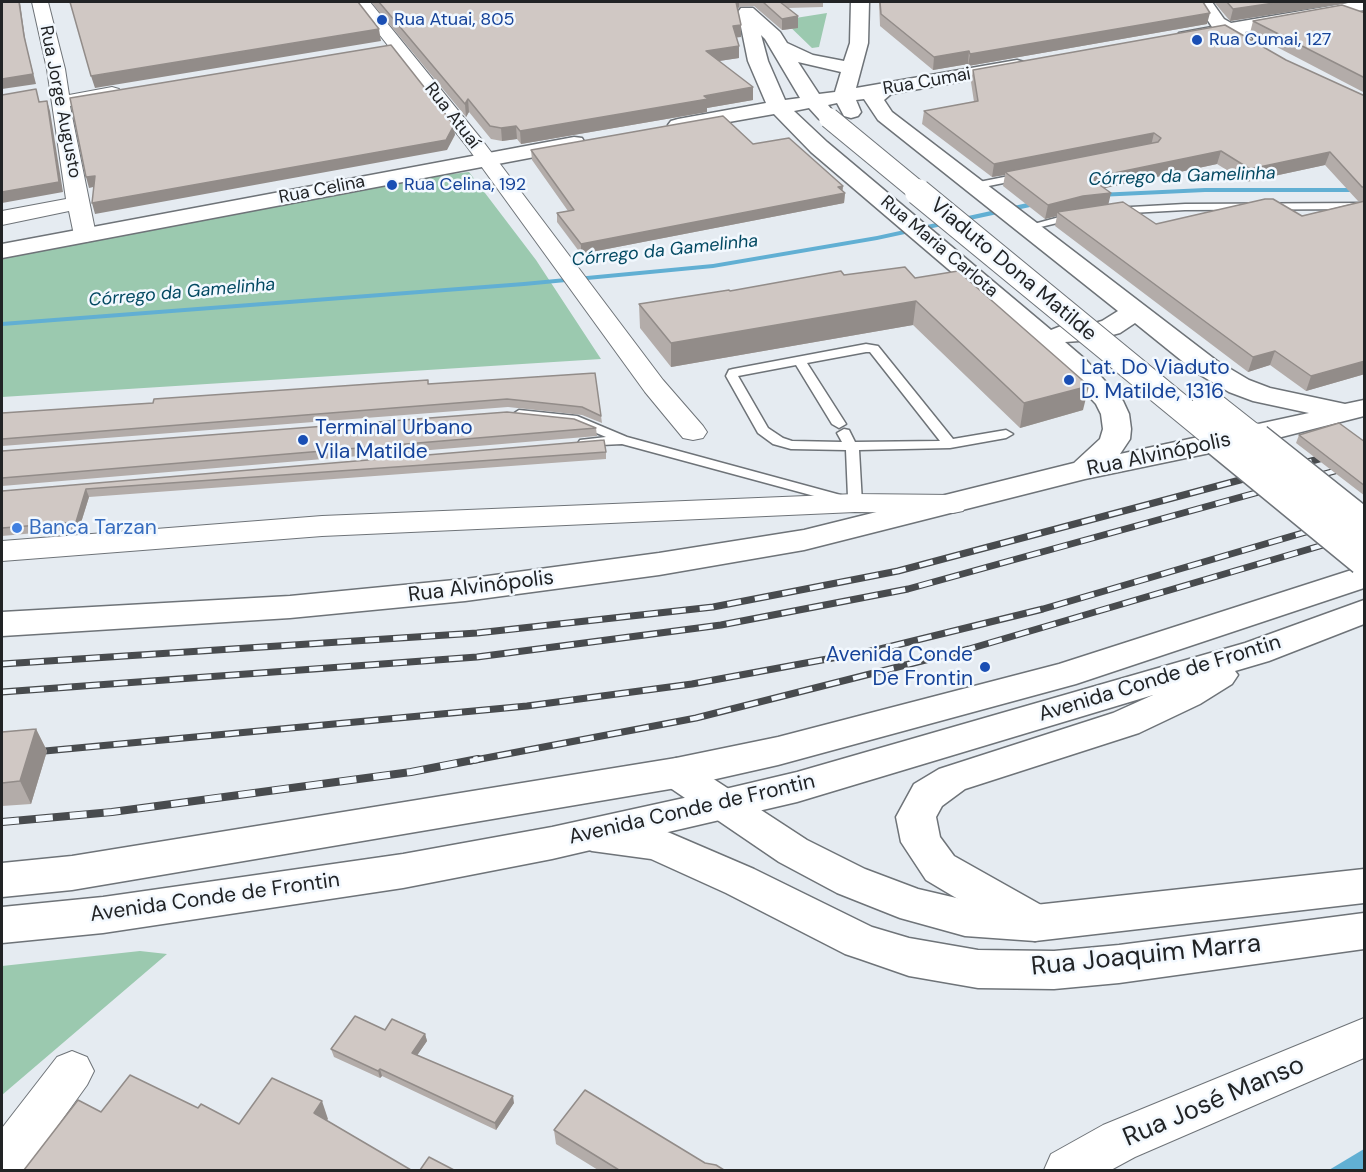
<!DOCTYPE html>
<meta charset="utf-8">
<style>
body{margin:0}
#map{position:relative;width:1366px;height:1172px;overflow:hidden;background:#e5ebf1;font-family:"DM Sans",sans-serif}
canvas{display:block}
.frame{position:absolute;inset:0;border:3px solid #212325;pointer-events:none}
</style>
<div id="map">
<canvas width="1366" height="1172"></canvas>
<div class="frame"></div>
</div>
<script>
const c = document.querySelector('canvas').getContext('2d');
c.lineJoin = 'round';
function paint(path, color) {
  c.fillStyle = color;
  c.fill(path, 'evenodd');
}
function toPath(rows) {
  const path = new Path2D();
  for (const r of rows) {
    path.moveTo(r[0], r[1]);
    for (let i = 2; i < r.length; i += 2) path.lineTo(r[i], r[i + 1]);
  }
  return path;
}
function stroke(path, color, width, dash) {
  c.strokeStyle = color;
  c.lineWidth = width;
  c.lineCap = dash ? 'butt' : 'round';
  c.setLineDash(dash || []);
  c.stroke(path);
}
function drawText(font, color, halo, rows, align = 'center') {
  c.font = font + ' "DM Sans",sans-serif';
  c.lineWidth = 5;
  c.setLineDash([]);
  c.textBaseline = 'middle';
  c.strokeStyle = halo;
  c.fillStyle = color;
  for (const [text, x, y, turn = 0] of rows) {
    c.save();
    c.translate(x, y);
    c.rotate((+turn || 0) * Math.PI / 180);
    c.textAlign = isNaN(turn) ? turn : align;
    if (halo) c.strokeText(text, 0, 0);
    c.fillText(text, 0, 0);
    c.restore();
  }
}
paint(toPath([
 [827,13,819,47,812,48,783,20],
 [469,172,536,260,601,359,2,397,2,258,410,179],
 [140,951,167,954,2,1095,2,966]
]), '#9bc9af');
paint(toPath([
 [1364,1149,1364,1170,1329,1170]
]), '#61afd3');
paint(toPath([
 [1205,188,1364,188,1364,192,1205,192,1098,197,1094,195,1098,193,1205,188],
 [1041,200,1044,200,1044,204,877,240,713,268,524,286,2,326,2,322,524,282,713,264,877,236,1041,200]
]), '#61afd3');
const service = toPath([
 [1024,173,1029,176,1028,178,974,189,969,186,974,183,1024,173],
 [1364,203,1364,209,1185,210,1113,214,1108,211,1113,208,1185,204,1364,203],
 [1074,213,1079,216,1078,218,1028,230,1023,227,1074,213],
 [866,344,878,346,953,439,1006,430,1013,434,1006,438,950,448,859,450,862,503,855,507,622,444,580,446,578,443,580,440,606,437,575,424,519,418,513,414,519,410,577,416,627,437,848,497,846,450,791,449,773,444,758,433,726,376,729,370,733,369,866,344],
 [866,352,870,352,940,441,855,442,849,430,844,429,837,433,842,442,792,441,783,438,768,428,738,376,796,365,832,424,839,428,846,424,807,363,866,352]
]);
const minor = toPath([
 [32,2,48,2,65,69,69,95,112,87,119,89,122,93,119,97,70,106,96,235,93,240,85,242,77,240,74,235,69,211,2,225,2,211,66,199,47,69,32,2],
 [354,2,370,2,482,140,663,380,703,426,707,432,703,438,693,440,683,438,645,392,468,148,354,2],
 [855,494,953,495,963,497,968,504,963,511,953,513,855,512,322,536,2,561,2,541,322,516,855,494],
 [1364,1018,1364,1058,1135,1157,1111,1170,1044,1170,1051,1154,1103,1125,1364,1018],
 [72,1051,87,1057,94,1071,87,1085,26,1170,2,1170,2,1128,57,1057,72,1051]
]);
const tertiary = toPath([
 [851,2,869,2,868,43,856,88,1017,60,1024,62,1027,66,1024,70,891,94,884,100,892,112,1217,361,1249,380,1270,388,1345,404,1364,400,1364,416,1258,443,1085,479,804,550,659,575,465,601,290,618,2,636,2,612,290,596,465,579,659,553,804,530,1074,463,1100,439,1103,429,1101,414,1096,404,1066,372,1029,338,811,152,774,114,678,131,671,129,668,125,671,121,678,119,766,103,748,61,738,12,741,8,753,8,780,32,787,43,813,55,844,61,850,43,851,2],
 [761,35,765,39,800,98,785,100,768,61,761,35],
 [798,62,841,72,835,92,819,94,798,62],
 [864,99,878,120,1118,311,1102,321,1084,326,1061,326,1051,330,827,142,794,111,809,108,819,119,826,121,833,119,836,115,828,105,837,103,844,116,851,118,858,116,861,112,856,100,864,99],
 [1135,323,1197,373,1229,392,1253,401,1309,413,1120,454,1130,439,1131,429,1129,414,1123,401,1086,360,1065,342,1094,340,1120,333,1135,323],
 [1196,2,1212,2,1224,19,1231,23,1354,2,1364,2,1364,10,1245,32,1252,39,1250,43,1243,45,1225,36,1186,43,1179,41,1177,37,1179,33,1212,27,1196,2],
 [574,137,582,138,585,143,582,148,2,258,2,244,574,137],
 [676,758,689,763,807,840,865,869,918,889,965,900,1035,905,1364,869,1364,903,1035,941,965,936,900,918,837,893,779,862,663,783,657,773,663,763,676,758],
 [592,819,656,828,670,833,754,869,872,927,909,938,978,950,1054,951,1119,945,1364,913,1364,949,1119,983,1054,989,978,988,909,976,860,959,845,954,726,893,651,859,592,851,578,846,572,835,578,824,592,819]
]);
const trunk = toPath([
 [1364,566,1364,588,1076,684,778,765,676,788,72,890,2,897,2,863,72,856,676,758,778,737,1059,664,1364,566],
 [1364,600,1364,624,1269,661,1235,671,1238,675,1232,684,1200,704,1139,733,965,789,942,806,936,817,940,837,954,856,1050,910,1056,923,1050,936,1035,941,1020,936,926,880,901,842,896,817,914,784,939,769,1113,713,1153,695,797,802,552,859,403,888,103,933,2,943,2,907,103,897,403,854,552,827,725,789,797,772,1245,643,1364,600]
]);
stroke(service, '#6e7378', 3);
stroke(minor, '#6e7378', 2);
stroke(tertiary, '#6e7378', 3);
stroke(trunk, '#6e7378', 3);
paint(service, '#fff');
paint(minor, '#fff');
paint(tertiary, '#fff');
paint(trunk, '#fff');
const railFar1 = toPath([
 [2,664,477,633,713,607,898,571,1364,447],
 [2,692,477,657,721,625,908,589,1364,463],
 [2,755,527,706,692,684,876,650,1043,609,1364,515],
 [470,761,696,718,969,649,1364,533]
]);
const rail = toPath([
 [2,822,112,812,411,772,478,759]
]);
stroke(railFar1, '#484b4e', 7);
stroke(rail, '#484b4e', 8);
stroke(railFar1, '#f2f8fe', 4.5, [14]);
stroke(rail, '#f2f8fe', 6, [17]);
const tertiaryBridgeFar2 = toPath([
 [829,118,920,193]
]);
const tertiaryBridgeFar1 = toPath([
 [918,192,1221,441],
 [1206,400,1258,441]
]);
const tertiaryBridge = toPath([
 [1219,440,1364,559],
 [1256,440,1364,526]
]);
stroke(tertiaryBridgeFar2, '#6e7378', 22, []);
stroke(tertiaryBridgeFar1, '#6e7378', 28, []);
stroke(tertiaryBridge, '#6e7378', 36, []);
stroke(tertiaryBridgeFar2, '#fff', 20);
stroke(tertiaryBridgeFar1, '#fff', 26);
stroke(tertiaryBridge, '#fff', 33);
paint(toPath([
 [371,2,823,2,823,7,788,8,798,16,798,28,782,30,754,6,739,7,738,9,741,25,741,37,736,37,739,58,719,61,753,100,707,108,707,112,521,144,517,139,502,141,491,139,469,112,466,117],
 [879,2,1203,2,1207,24,968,66,968,64,933,70,880,26],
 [1214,2,1353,2,1230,21],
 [1365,13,1365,93,1250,33,1253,21],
 [1286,60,1365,96,1365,374,1306,391,1270,365,1248,372,1055,226,1057,216,1045,219,1003,186,1005,175,992,177,922,124,924,111,974,102,971,82,973,70],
 [1217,164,1246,182,1325,165,1358,201,1362,201,1302,216,1156,224,1108,204,1104,188],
 [753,144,843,186,842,191,845,193,844,203,581,254,557,222,557,213,568,211,532,160,531,150],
 [844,275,915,278,1083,410,1020,428,913,325,671,367,640,328,639,304],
 [595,373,602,423,582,415,508,407,2,446,2,413],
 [596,428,597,436,2,486,2,487,2,451],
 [1299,435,1365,442,1365,496,1296,443],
 [606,452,606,459,89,497,79,529,2,536,2,491],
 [36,729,47,751,31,804,2,806,2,732],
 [385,1030,425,1034,427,1041,417,1055,514,1103,496,1130,382,1076,380,1078,334,1057,331,1049],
 [554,1130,705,1163,724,1170,598,1170,556,1144]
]), '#b3aca9');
paint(toPath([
 [19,2,20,2,26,45,36,84,2,89,2,90,2,79,24,36],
 [736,2,739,2,739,7,736,12],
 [1281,2,1353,2,1230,21,1233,9],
 [1210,13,1207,24,968,66,970,54],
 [798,16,798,28,782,30,782,19],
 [741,25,741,37,733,38,733,26],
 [379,29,381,41,95,88,91,76],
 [739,46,739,58,706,63,706,51],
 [969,51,968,64,933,70,934,57],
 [753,87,753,100,707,108,707,112,521,144,520,131],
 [468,99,469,112,466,117,465,104],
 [47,101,50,111,63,192,2,203,2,192],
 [454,125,455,135,447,150,95,214,92,203],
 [516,126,517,139,502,141,501,128],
 [1154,133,1151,146,1005,172,1005,175,992,177,994,164],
 [1221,151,1217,164,1087,192,1090,178],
 [1330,152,1325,165,1246,182,1250,169],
 [95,176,98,186,89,188,86,177],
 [843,186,842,194,845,193,844,203,581,254,581,244],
 [1111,193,1108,206,1057,212,1057,216,1045,219,1048,205,1083,196],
 [916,301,913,325,671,367,671,343],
 [1275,351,1270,365,1248,372,1253,357],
 [1365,361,1365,374,1306,391,1311,376],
 [1089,386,1083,410,1020,428,1024,403],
 [86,489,89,497,79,529,76,522],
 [36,729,47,751,31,804,20,781],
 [425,1034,427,1041,414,1060,412,1053],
 [380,1069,382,1076,380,1078,378,1071],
 [513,1096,514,1103,496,1130,495,1123],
 [322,1101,328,1119,320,1130,314,1113]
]), '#928c89');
const building = toPath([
 [2,2,19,2,24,36,33,74,2,79,2,2],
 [70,2,358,2,379,29,91,76,70,2],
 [379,2,736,2,741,25,733,26,739,46,706,51,753,87,704,96,708,99,520,131,516,126,501,128,490,126,468,99,465,104,379,2],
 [763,2,780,2,798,16,782,19,763,2],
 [880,2,1203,2,1210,13,970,54,969,51,934,57,881,14,880,2],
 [1227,2,1281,2,1233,9,1227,2],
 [1342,5,1365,13,1365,78,1253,21,1342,5],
 [1225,25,1286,60,1365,96,1365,187,1362,187,1330,152,1250,169,1221,151,1090,178,1111,193,1083,196,1048,205,1005,172,1158,142,1161,138,1154,133,994,164,924,111,978,101,973,70,1225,25],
 [391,45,454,125,446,140,92,203,95,176,86,177,70,98,391,45],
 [36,89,39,102,47,101,59,182,2,192,2,95,36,89],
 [723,116,753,144,789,138,843,186,838,187,845,193,581,244,557,213,574,210,531,150,723,116],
 [1265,199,1273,199,1302,216,1365,201,1365,361,1311,376,1275,351,1253,357,1057,212,1123,202,1156,224,1265,199],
 [905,267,915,278,958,271,1089,386,1024,403,916,301,671,343,639,304,729,290,730,291,841,271,844,275,905,267],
 [595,373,601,416,582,407,507,399,2,439,2,413,153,403,154,399,428,380,428,384,595,373],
 [507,412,574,419,596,428,2,478,2,451,507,412],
 [1339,423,1365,442,1365,486,1299,435,1339,423],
 [604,440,606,452,86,489,76,522,2,528,2,491,604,440],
 [36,729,20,781,2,783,2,732,36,729],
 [355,1016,385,1030,392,1019,425,1034,412,1053,513,1096,495,1123,380,1069,378,1071,331,1049,355,1016],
 [130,1075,198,1108,201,1104,239,1124,272,1078,322,1101,314,1113,411,1170,24,1170,78,1100,101,1112,130,1075],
 [585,1090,705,1163,716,1165,724,1170,619,1170,554,1130,585,1090],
 [429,1157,454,1170,420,1170,429,1157]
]);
paint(building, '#d0c8c4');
stroke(building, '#928c89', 1.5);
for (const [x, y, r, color] of [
 [382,20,6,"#1a4fb4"],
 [1197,40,6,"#1a4fb4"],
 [392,185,6,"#1a4fb4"],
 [1069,380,6,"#1a4fb4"],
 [303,440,6,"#1a4fb4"],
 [17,528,6,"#3f7fe0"],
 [985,667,6,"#1a4fb4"]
]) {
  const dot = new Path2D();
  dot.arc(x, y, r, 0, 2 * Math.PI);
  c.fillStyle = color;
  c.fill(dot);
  stroke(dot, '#f2f8fe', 2);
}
drawText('18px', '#164399', '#f2f8fe', [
 ["Rua Atuai, 805",394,20],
 ["Rua Cumai, 127",1209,40],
 ["Rua Celina, 192",404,185]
], 'left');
drawText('18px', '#212325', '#f2f8fe', [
 ["Rua Cumai",927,82,-10],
 ["Rua Jorge Augusto",60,102,79],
 ["Rua Atuaí",452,116,52],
 ["Rua Celina",322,190,-11],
 ["Rua Maria Carlota",939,247,40]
]);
drawText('italic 18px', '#034962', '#f2f8fe', [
 ["Córrego da Gamelinha",1182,177,-2],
 ["Córrego da Gamelinha",665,251,-6],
 ["Córrego da Gamelinha",182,293,-5]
]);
drawText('21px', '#212325', '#f2f8fe', [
 ["Viaduto Dona Matilde",1013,270,40],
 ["Rua Alvinópolis",1159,455,-12],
 ["Rua Alvinópolis",481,587,-7],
 ["Avenida Conde de Frontin",1160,679,-17],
 ["Avenida Conde de Frontin",692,810,-13],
 ["Avenida Conde de Frontin",215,898,-8]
]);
drawText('21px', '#164399', '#f2f8fe', [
 ["Lat. Do Viaduto",1081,368],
 ["D. Matilde, 1316",1081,392],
 ["Terminal Urbano",315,428],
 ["Vila Matilde",315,452],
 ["Avenida Conde",973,655,"right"],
 ["De Frontin",973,679,"right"]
], 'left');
drawText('21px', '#366cbe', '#f2f8fe', [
 ["Banca Tarzan",29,528]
], 'left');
drawText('26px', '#212325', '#f2f8fe', [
 ["Rua Joaquim Marra",1146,956,-6],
 ["Rua José Manso",1214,1102,-23]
]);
</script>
